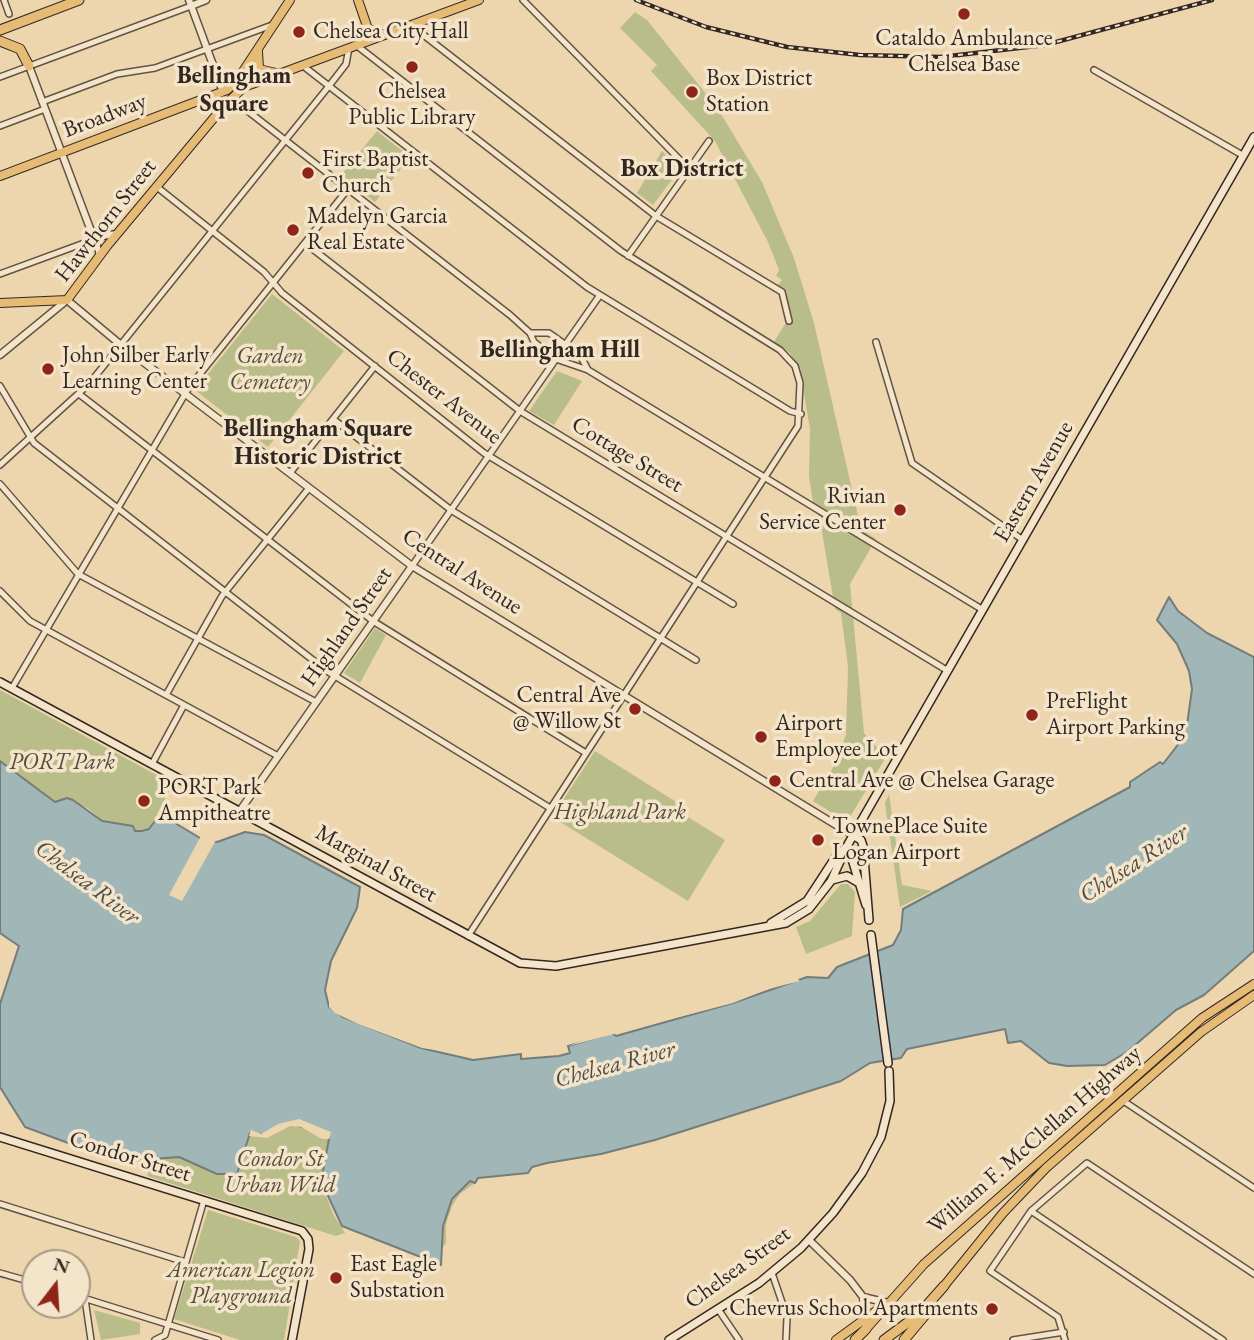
<!DOCTYPE html>
<style>
body{margin:0}
#map{position:relative;width:1254px;height:1340px;overflow:hidden;background:#edd6ad;font-family:"EB Garamond",serif}
canvas{display:block}
.north{position:absolute;left:21px;top:1249px;width:70px;height:70px;box-sizing:border-box;background:#f3e4ca;border:2px solid #a69986;border-radius:50%;rotate:17deg;font-size:19px;font-weight:700;line-height:28px;text-align:center;color:#332821}
.north::after{content:'';display:block;margin:auto;width:24px;height:32px;background:#8f2418;clip-path:polygon(50% 0,100% 100%,50% 72%,0 100%)}
</style>
<div id="map">
<canvas width="1254" height="1340"></canvas>
<div class="north">N</div>
</div>
<script>
const c = document.querySelector('canvas').getContext('2d');
c.lineJoin = 'round';
function paint(path, color) {
  c.fillStyle = color;
  c.fill(path, 'evenodd');
}
function toPath(rows) {
  const path = new Path2D();
  for (const r of rows) {
    path.moveTo(r[0], r[1]);
    for (let i = 2; i < r.length; i += 2) path.lineTo(r[i], r[i + 1]);
  }
  return path;
}
function stroke(path, color, width, dash) {
  c.strokeStyle = color;
  c.lineWidth = width;
  c.lineCap = dash ? 'butt' : 'round';
  c.setLineDash(dash || []);
  c.stroke(path);
}
function drawText(font, color, halo, rows, align = 'center') {
  c.font = font + ' "EB Garamond",serif';
  c.lineWidth = 7;
  c.setLineDash([]);
  c.textBaseline = 'middle';
  c.strokeStyle = halo;
  c.fillStyle = color;
  for (const [text, x, y, turn = 0] of rows) {
    c.save();
    c.translate(x, y);
    c.rotate((+turn || 0) * Math.PI / 180);
    c.textAlign = isNaN(turn) ? turn : align;
    if (halo) c.strokeText(text, 0, 0);
    c.fillText(text, 0, 0);
    c.restore();
  }
}
paint(toPath([
 [635,12,647,20,718,109,762,182,794,258,814,323,861,529,876,539,850,584,864,733,886,757,847,822,813,801,835,764,846,735,848,667,841,613,835,609,820,520,813,502,809,476,810,429,800,371,790,353,774,342,785,324,793,322,785,294,777,286,782,280,776,276,779,270,768,242,715,141,651,71,657,65,620,28],
 [377,131,410,157,375,202,341,175],
 [662,151,680,169,653,205,637,193],
 [272,294,344,351,268,447,195,390],
 [557,371,582,381,554,425,529,411],
 [375,628,386,635,360,683,344,673],
 [0,690,173,784,149,829,135,831,133,826,102,821,89,809,67,798,56,802,0,761],
 [595,751,681,805,678,811,725,840,688,901,552,817],
 [889,794,902,885,932,891,900,907,885,803],
 [841,884,848,884,855,892,852,936,806,954,796,927,810,921],
 [258,1105,473,1181,475,1183,460,1194,452,1206,446,1224,446,1243,439,1252,321,1182,333,1214,345,1233,336,1236,147,1176,159,1146],
 [208,1210,296,1237,300,1241,284,1340,240,1340,174,1319],
 [94,1310,140,1323,140,1334,101,1340]
]), '#b9bd89');
const water = toPath([
 [1169,597,1178,611,1207,633,1254,657,1254,951,1204,995,1176,1010,1127,1052,1105,1065,1067,1066,1049,1063,1021,1041,1008,1043,1005,1029,907,1049,901,1058,870,1063,841,1081,655,1140,601,1154,547,1163,532,1167,528,1173,478,1178,475,1183,470,1181,452,1199,443,1226,441,1265,342,1226,321,1181,329,1139,320,1133,290,1123,266,1135,250,1133,237,1174,217,1174,179,1157,128,1161,87,1150,25,1127,0,1087,0,1004,19,946,0,933,0,761,55,802,67,798,73,800,102,821,133,826,135,831,142,831,149,829,160,814,200,838,217,842,245,832,264,835,360,887,357,908,331,961,325,990,329,1007,343,1017,421,1048,473,1060,521,1054,521,1059,559,1056,570,1053,568,1046,612,1033,616,1036,733,1003,807,977,828,978,837,967,893,945,901,930,903,909,1130,787,1130,782,1160,762,1163,764,1180,742,1187,725,1192,689,1189,671,1177,644,1157,620,1169,597]
]);
paint(water, '#a0b6b7');
stroke(water, '#747d7b', 2);
paint(toPath([
 [202,834,216,840,182,901,169,895],
 [797,978,800,981,768,989,733,1003,568,1046,611,1029,617,1032],
 [329,999,337,1010,360,1021,422,1045,470,1055,422,1048,358,1024,335,1013,329,1007],
 [299,1119,331,1132,329,1139,322,1139,301,1127,290,1126,267,1138,249,1136,251,1130,261,1134,278,1124]
]), '#edd6ad');
const minor = toPath([
 [4,0,9,14],
 [523,0,688,168],
 [414,24,421,33,656,216,782,292,789,321],
 [356,45,621,251,780,350,795,366,800,383,798,426,468,936],
 [302,65,587,287,790,411,801,414],
 [1094,70,1244,156],
 [0,77,191,6],
 [231,98,510,315,530,333,534,342,556,359,588,370,983,610],
 [42,102,117,74,155,68,275,24],
 [0,126,45,109],
 [157,187,264,272,282,293,484,453,733,604],
 [87,242,97,244,99,254],
 [305,243,520,411,948,671],
 [628,256,709,141],
 [0,274,87,242,91,236,90,230],
 [530,333,549,333,580,355,588,370],
 [876,342,912,463,1023,540],
 [565,345,600,295],
 [0,386,34,443,327,671,550,808],
 [79,394,373,621,586,753],
 [333,419,451,510,696,660],
 [0,465,89,384,329,86,346,64,349,48],
 [290,473,375,366],
 [0,484,78,574,316,702],
 [412,566,556,359],
 [0,591,30,621,278,756],
 [12,688,188,389,348,189],
 [166,695,222,596,309,488],
 [152,764,184,705],
 [1122,1100,1254,1188],
 [0,1204,185,1262],
 [1031,1211,1223,1340],
 [0,1273,35,1283],
 [772,1273,787,1317,786,1340],
 [77,1296,218,1340],
 [85,1299,91,1340],
 [718,1309,739,1340],
 [155,1340,165,1335,204,1200],
 [1013,1340,1064,1332],
 [1065,1340,1058,1317,990,1271,1031,1211,1087,1163,1254,1274]
]);
const tertiary = toPath([
 [189,0,223,92],
 [191,6,206,0],
 [29,66,91,231,101,236,117,234],
 [0,355,67,300,121,345,412,566,854,836],
 [239,812,412,566],
 [809,1240,850,1280,863,1297,866,1329],
 [863,1297,888,1303]
]);
const secondary = toPath([
 [0,682,520,963,556,966,786,923,809,909,831,881,847,846,1254,137],
 [854,836,861,840,863,846,869,920],
 [848,846,866,905],
 [832,880,847,876,859,883],
 [771,923,807,901,837,855,847,846],
 [871,935,888,1063],
 [0,1137,302,1231,308,1239,309,1249,292,1340],
 [669,1340,759,1283,801,1248,833,1213,862,1173,881,1137,890,1101,889,1071]
]);
const primary = toPath([
 [358,0,368,29,382,34],
 [258,51,259,69,276,73],
 [0,176,227,90,236,82,290,0],
 [0,303,67,300,107,246,223,107,244,87,479,0]
]);
const trunk = toPath([
 [944,1286,1003,1213,1046,1168,1201,1032,1254,995],
 [866,1329,924,1264,1202,1018,1254,984],
 [836,1340,880,1308]
]);
const motorway = toPath([
 [0,30,79,0],
 [0,41,20,49,29,66],
 [855,1340,866,1329],
 [884,1340,919,1314,944,1286],
 [904,1340,930,1309]
]);
stroke(minor, '#625444', 8);
stroke(tertiary, '#625444', 9);
stroke(secondary, '#332821', 10);
stroke(primary, '#332821', 10);
stroke(trunk, '#332821', 10);
stroke(motorway, '#332821', 11);
stroke(minor, '#f3e4ca', 5);
stroke(tertiary, '#f3e4ca', 6);
stroke(secondary, '#f3e4ca', 7);
stroke(primary, '#e6bb76', 8);
stroke(trunk, '#e6bb76', 8);
stroke(motorway, '#e6bb76', 9);
const rail = toPath([
 [636,0,706,27,787,47,860,55,941,57,1045,45,1212,0]
]);
stroke(rail, '#332821', 4.5);
stroke(rail, '#f3e4ca', 2, [5]);
for (const [x, y, r, color] of [
 [964,14,7,"#8f2418"],
 [299,32,7,"#8f2418"],
 [412,67,7,"#8f2418"],
 [692,92,7,"#8f2418"],
 [308,173,7,"#8f2418"],
 [293,230,7,"#8f2418"],
 [48,369,7,"#8f2418"],
 [900,510,7,"#8f2418"],
 [635,709,7,"#8f2418"],
 [1032,715,7,"#8f2418"],
 [761,737,7,"#8f2418"],
 [775,781,7,"#8f2418"],
 [144,801,7,"#8f2418"],
 [818,840,7,"#8f2418"],
 [336,1278,7,"#8f2418"],
 [992,1309,7,"#8f2418"]
]) {
  const dot = new Path2D();
  dot.arc(x, y, r, 0, 2 * Math.PI);
  c.fillStyle = color;
  c.fill(dot);
  stroke(dot, '#f3e4ca', 2.5);
}
drawText('23px', '#332821', '#f3e4ca', [
 ["Chelsea City Hall",313,32],
 ["Cataldo Ambulance",964,39,"center"],
 ["Chelsea Base",964,65,"center"],
 ["Box District",706,79],
 ["Station",706,105],
 ["Chelsea",412,92,"center"],
 ["Public Library",412,118,"center"],
 ["First Baptist",322,160],
 ["Church",322,186],
 ["Madelyn Garcia",307,217],
 ["Real Estate",307,243],
 ["John Silber Early",62,356],
 ["Learning Center",62,382],
 ["Rivian",886,497,"right"],
 ["Service Center",886,523,"right"],
 ["Central Ave",621,696,"right"],
 ["@ Willow St",621,722,"right"],
 ["PreFlight",1046,702],
 ["Airport Parking",1046,728],
 ["Airport",775,724],
 ["Employee Lot",775,750],
 ["Central Ave @ Chelsea Garage",789,781],
 ["PORT Park",158,788],
 ["Ampitheatre",158,814],
 ["TownePlace Suite",832,827],
 ["Logan Airport",832,853],
 ["East Eagle",350,1265],
 ["Substation",350,1291],
 ["Chevrus School Apartments",978,1309,"right"]
], 'left');
drawText('23px', '#332821', '#f3e4ca', [
 ["Broadway",105,116,-21],
 ["Hawthorn Street",106,221,-52],
 ["Chester Avenue",444,397,38],
 ["Cottage Street",627,455,31],
 ["Eastern Avenue",1034,482,-60],
 ["Central Avenue",462,572,33],
 ["Highland Street",347,627,-55],
 ["Marginal Street",376,864,29],
 ["William F. McClellan Highway",1035,1140,-41],
 ["Condor Street",130,1157,17],
 ["Chelsea Street",738,1268,-36]
]);
drawText('italic 23px', '#544d3b', '#f3e4ca', [
 ["Garden",270,357],
 ["Cemetery",270,383],
 ["PORT Park",62,763],
 ["Highland Park",620,813],
 ["Condor St",280,1160],
 ["Urban Wild",280,1186],
 ["American Legion",241,1271],
 ["Playground",241,1297]
]);
drawText('bold 24px', '#332821', '#f3e4ca', [
 ["Bellingham",234,76],
 ["Square",234,104],
 ["Box District",682,169],
 ["Bellingham Hill",560,350],
 ["Bellingham Square",318,429],
 ["Historic District",318,457]
]);
drawText('italic 24px', '#4e4c46', '#f3e4ca', [
 ["Chelsea River",1134,864,-33],
 ["Chelsea River",87,883,37],
 ["Chelsea River",615,1065,-15]
]);
</script>
